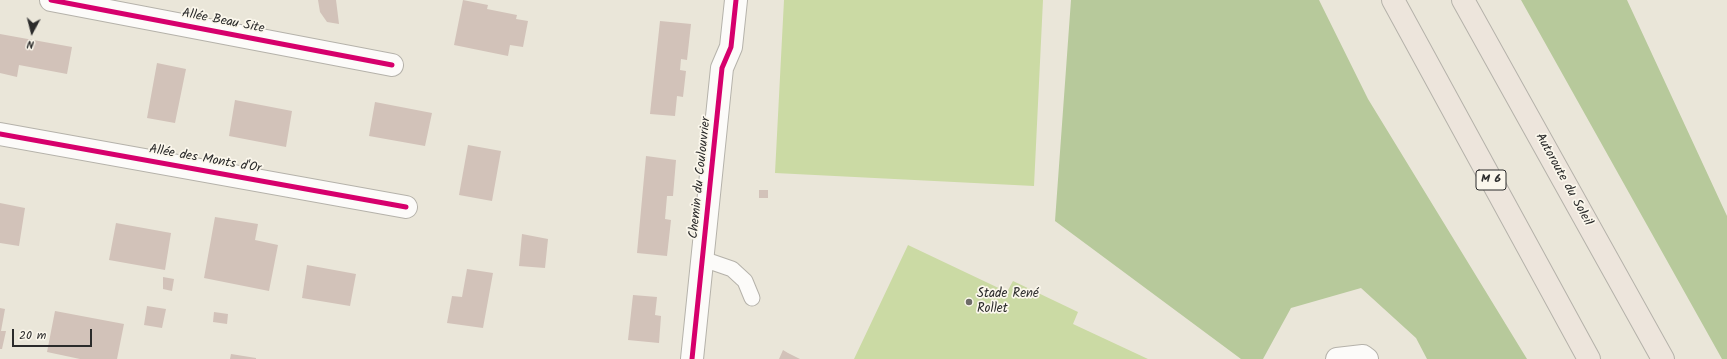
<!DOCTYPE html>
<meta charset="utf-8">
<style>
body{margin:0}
#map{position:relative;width:1727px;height:359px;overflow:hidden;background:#eae6d9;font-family:Kalam,sans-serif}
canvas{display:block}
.north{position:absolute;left:12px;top:12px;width:40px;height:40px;-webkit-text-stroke:3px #fbf7ec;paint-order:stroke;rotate:187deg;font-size:11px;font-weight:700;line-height:16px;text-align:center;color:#2b2b2b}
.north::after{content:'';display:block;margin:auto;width:14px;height:18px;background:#2b2b2b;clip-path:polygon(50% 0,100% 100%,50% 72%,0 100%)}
.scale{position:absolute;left:12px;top:329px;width:80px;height:18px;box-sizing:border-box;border:2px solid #2b2b2b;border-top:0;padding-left:5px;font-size:12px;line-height:14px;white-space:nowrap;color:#2b2b2b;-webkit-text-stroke:3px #fbf7ec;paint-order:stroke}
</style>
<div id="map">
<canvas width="1727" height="359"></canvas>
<div class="north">N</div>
<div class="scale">20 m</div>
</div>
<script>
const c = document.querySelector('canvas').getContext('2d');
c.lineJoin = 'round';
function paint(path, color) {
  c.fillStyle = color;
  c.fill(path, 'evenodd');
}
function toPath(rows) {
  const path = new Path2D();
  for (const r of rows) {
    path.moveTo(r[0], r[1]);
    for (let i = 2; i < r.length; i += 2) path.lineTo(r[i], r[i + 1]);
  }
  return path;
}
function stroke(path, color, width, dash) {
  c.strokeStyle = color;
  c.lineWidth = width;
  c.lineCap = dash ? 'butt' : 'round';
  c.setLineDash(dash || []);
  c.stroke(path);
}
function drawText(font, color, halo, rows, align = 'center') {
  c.font = font + ' Kalam,sans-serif';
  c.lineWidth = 3.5;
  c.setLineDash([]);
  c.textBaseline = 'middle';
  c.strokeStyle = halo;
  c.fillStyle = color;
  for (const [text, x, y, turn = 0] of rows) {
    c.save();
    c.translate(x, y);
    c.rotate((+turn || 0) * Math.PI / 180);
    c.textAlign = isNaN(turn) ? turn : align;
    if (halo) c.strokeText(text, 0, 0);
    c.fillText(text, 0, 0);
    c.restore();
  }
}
paint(toPath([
 [784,0,1043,0,1034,186,775,173],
 [908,245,1007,292,1013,281,1078,312,1073,324,1148,359,854,359]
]), '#cbdaa4');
paint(toPath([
 [1071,0,1319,0,1368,99,1527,359,1427,359,1416,338,1361,288,1291,308,1263,359,1241,359,1055,221],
 [1521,0,1627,0,1727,216,1727,359,1722,359]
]), '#b7c99b');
paint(toPath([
 [318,0,336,0,339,24,327,22,320,12],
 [463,0,488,5,487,9,517,15,516,19,528,21,523,47,510,45,508,56,454,45],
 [660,21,691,24,687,60,681,59,680,70,686,71,683,97,677,96,675,116,650,114],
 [0,34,72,47,67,74,19,65,17,77,0,73],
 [157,63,186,69,175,123,147,118],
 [235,100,292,111,286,147,229,136],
 [375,102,432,113,425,146,369,136],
 [468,145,501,151,492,201,459,195],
 [646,156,676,160,673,196,667,196,665,219,671,220,667,256,637,253],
 [759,190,768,190,768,198,759,198],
 [0,203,25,208,19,246,0,243],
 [215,217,258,224,255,240,278,245,269,291,204,278],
 [116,223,171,233,165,270,109,260],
 [522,234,548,239,545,268,519,266],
 [307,265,356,274,350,306,302,298],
 [467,269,493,273,483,328,447,323,452,296,462,297],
 [163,277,174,279,172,291,163,289],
 [633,295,657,297,655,315,661,316,659,343,628,340],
 [147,306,166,309,162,328,144,325],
 [0,308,5,309,1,331,0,331],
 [55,311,124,324,117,359,80,359,47,352],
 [214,312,228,314,227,324,213,322],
 [0,331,6,331,2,349,0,349],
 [783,350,788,353,800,359,779,359],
 [231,354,256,358,256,359,230,359]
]), '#d2c2b9');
const service = toPath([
 [703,259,732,269,745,281,752,298]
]);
const minor = toPath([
 [51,0,392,65],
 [0,134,406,207],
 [692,359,722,68,731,47,736,0],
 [1337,359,1363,356,1367,359]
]);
const trunk = toPath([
 [1393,0,1589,359],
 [1463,0,1663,359]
]);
stroke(service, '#b5b2aa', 17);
stroke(minor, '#b5b2aa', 24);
stroke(trunk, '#b5b2aa', 24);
stroke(service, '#fcfbf9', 15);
stroke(minor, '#fcfbf9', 22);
stroke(trunk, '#ede5dc', 22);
stroke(toPath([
 [51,0,392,65],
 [0,134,406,207],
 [692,359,722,68,731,47,736,0]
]), '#d6006c', 5);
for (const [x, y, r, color] of [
 [969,302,4,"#6e6c68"]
]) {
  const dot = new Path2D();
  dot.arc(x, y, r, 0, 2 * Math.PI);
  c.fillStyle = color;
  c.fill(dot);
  stroke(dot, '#fbf7ec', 1.5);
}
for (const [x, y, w] of [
 [1491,180,30]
]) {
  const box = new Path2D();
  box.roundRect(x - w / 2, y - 10, w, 20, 3);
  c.fillStyle = '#fbf7ec';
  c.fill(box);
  stroke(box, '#2b2b2b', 1);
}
drawText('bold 12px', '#2b2b2b', null, [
 ["M 6",1491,180]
]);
drawText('13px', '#2b2b2b', '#fbf7ec', [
 ["Allée Beau Site",223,22,11],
 ["Allée des Monts d'Or",205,160,10],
 ["Chemin du Coulouvrier",701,178,-84],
 ["Autoroute du Soleil",1563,180,61]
]);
drawText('13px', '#2b2b2b', '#fbf7ec', [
 ["Stade René",977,295],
 ["Rollet",977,310]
], 'left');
</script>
